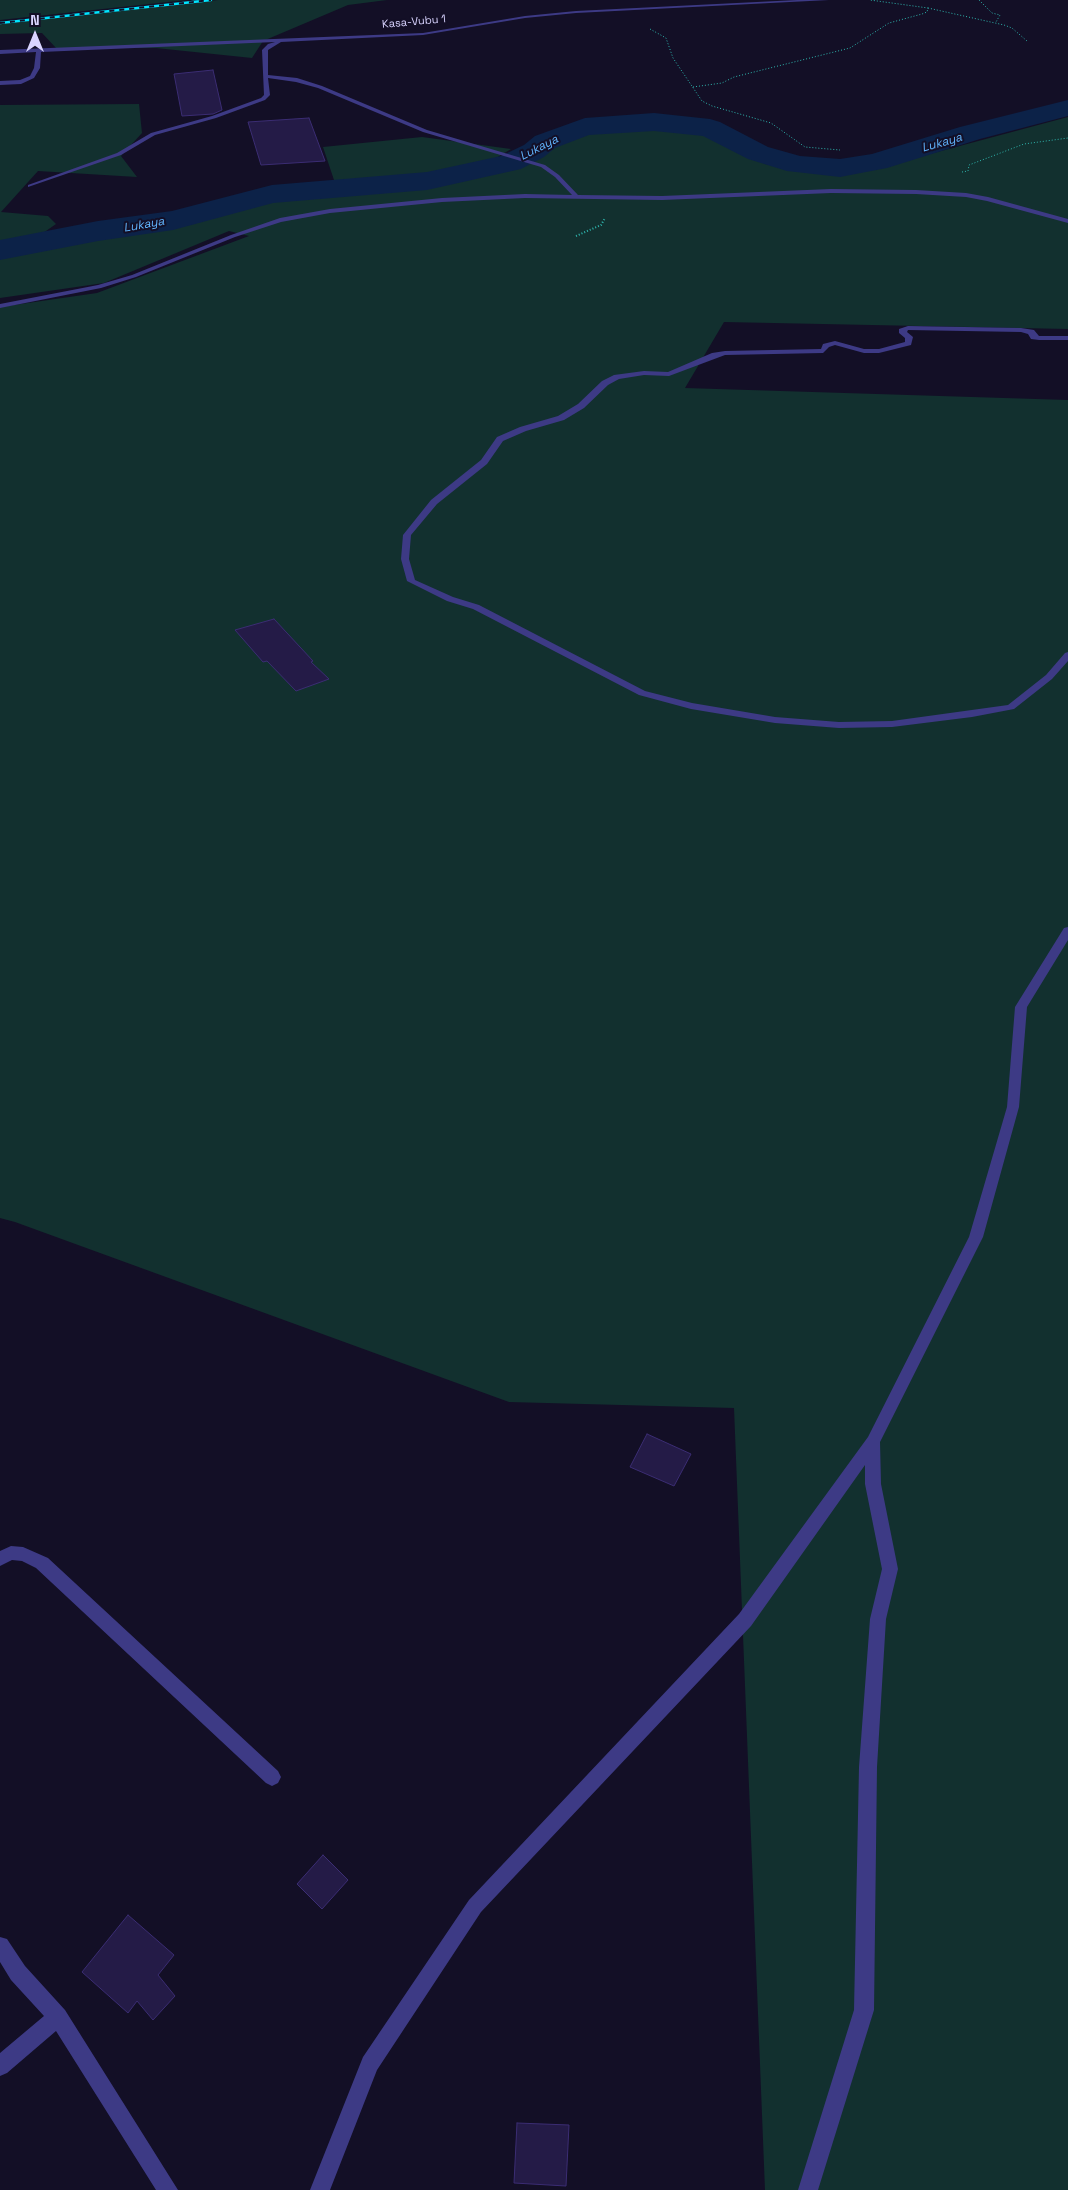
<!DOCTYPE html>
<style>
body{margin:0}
#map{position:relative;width:1068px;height:2190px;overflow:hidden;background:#130f26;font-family:"Space Grotesk",sans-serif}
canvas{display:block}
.north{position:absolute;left:10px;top:10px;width:50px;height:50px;-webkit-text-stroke:4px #130f26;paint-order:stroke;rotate:0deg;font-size:14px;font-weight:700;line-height:20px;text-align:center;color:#d9d4ff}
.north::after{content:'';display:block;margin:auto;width:18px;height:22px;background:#d9d4ff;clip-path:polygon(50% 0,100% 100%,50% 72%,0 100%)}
</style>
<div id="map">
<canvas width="1068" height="2190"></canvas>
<div class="north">N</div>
</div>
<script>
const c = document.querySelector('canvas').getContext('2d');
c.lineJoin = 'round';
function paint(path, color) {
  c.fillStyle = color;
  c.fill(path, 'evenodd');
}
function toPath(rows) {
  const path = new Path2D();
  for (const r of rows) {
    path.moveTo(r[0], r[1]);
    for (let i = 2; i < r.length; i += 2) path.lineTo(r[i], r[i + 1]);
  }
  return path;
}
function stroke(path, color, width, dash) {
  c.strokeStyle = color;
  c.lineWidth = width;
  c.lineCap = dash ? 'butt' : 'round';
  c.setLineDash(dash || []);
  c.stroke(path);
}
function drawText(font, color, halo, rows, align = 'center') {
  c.font = font + ' "Space Grotesk",sans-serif';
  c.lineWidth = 4;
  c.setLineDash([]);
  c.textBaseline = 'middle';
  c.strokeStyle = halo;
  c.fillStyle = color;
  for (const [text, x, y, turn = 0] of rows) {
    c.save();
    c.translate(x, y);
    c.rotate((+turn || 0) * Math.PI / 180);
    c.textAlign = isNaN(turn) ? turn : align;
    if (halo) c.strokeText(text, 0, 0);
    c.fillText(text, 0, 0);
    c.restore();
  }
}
paint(toPath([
 [0,0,187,0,0,20],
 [218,0,387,0,348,5,263,41,252,58,156,48,56,48,42,33,0,34,0,24],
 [139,104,142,133,121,156,137,177,38,171,1,212,48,216,56,224,36,238,10,244,0,244,0,105],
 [1068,117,1068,329,724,322,685,388,1068,400,1068,2190,765,2190,734,1408,509,1402,15,1222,0,1218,0,307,97,293,249,236,229,231,104,283,0,298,0,258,90,238,207,219,219,211,272,201,384,190,487,173,519,166,581,132,630,127,675,128,702,134,738,148,765,164,819,172,870,170],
 [422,137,511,149,493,160,463,169,421,178,335,183,323,147]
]), '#12302f');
paint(toPath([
 [1068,100,1068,116,980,139,887,168,840,177,787,171,748,159,703,136,654,131,589,135,555,148,544,157,521,169,427,190,273,203,173,230,98,241,0,260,0,240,98,221,172,211,272,185,427,172,501,156,524,145,535,136,585,118,654,113,710,119,720,122,768,147,800,156,840,159,872,154,960,127,1068,100]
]), '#0c2248');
const building = toPath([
 [213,70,222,110,213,114,182,116,174,74,213,70],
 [309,118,325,161,261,165,248,122,309,118],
 [274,619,313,661,311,662,329,679,296,691,267,661,263,662,235,630,274,619],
 [647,1434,691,1454,674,1486,630,1467,647,1434],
 [323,1855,348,1880,322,1909,297,1884,323,1855],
 [128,1915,174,1955,158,1975,175,1996,153,2020,137,2001,128,2013,82,1972,128,1915],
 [517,2123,569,2125,566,2186,514,2183,517,2123]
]);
paint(building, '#241b47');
stroke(building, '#3b2d73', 1);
stroke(toPath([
 [979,0,992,13,1000,15,996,22],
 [928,8,1004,25,1012,28,1027,41],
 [650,29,666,38,673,58,702,101,712,106,771,123,805,147,840,150],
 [693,87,722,83,734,77,850,48,889,23,922,14,927,12,928,8,870,0],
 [962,172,968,171,969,165,1024,144,1068,138]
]), '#2fb8b0', 1, [1, 2]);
stroke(toPath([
 [576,236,601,225,605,218]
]), '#2fb8b0', 2, [1, 2]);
paint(toPath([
 [797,0,829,0,576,13,525,18,423,35,281,42,268,50,268,75,297,78,322,86,427,130,545,165,559,175,578,195,662,196,831,189,916,190,966,193,988,197,1068,219,1068,223,987,201,966,197,916,194,831,193,662,200,525,198,442,202,330,213,281,222,235,237,136,277,101,288,0,308,0,304,98,285,132,275,231,235,280,218,330,209,442,198,525,194,572,195,555,177,541,167,423,132,318,88,296,82,268,78,270,95,265,100,216,118,155,135,121,155,28,187,28,185,117,153,151,133,212,116,261,98,264,95,262,50,268,44,275,42,41,52,40,68,34,78,21,84,0,85,0,81,20,80,30,76,34,68,36,52,0,54,0,50,423,33,525,16,576,11,797,0],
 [908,326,1021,328,1034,330,1039,336,1068,336,1068,340,1039,340,1031,339,1028,334,1021,332,908,330,907,332,913,337,911,345,879,353,864,353,835,345,829,347,823,353,725,355,669,376,644,375,619,379,608,385,584,408,564,420,526,431,503,441,487,464,437,504,411,535,409,559,415,580,453,597,479,605,645,691,692,703,775,717,839,722,892,721,1008,705,1046,675,1065,653,1068,652,1068,661,1052,679,1014,709,972,717,892,727,839,728,775,723,691,709,639,695,473,609,447,601,407,581,401,559,403,535,431,500,481,460,497,437,520,427,558,416,578,404,602,381,614,375,644,371,668,372,712,353,725,351,821,349,823,344,835,341,864,349,879,349,905,342,905,338,899,333,899,329,908,326],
 [1068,927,1068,940,1027,1007,1019,1107,983,1237,880,1442,881,1484,898,1569,886,1619,877,1767,874,2010,818,2190,798,2190,854,2010,859,1767,870,1619,882,1569,865,1484,865,1465,751,1626,481,1912,377,2070,330,2190,310,2190,363,2057,469,1900,739,1614,868,1437,969,1237,1007,1107,1015,1007,1064,928,1068,927],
 [11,1546,23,1547,48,1558,278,1771,281,1777,278,1783,272,1786,266,1783,36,1568,22,1561,12,1560,0,1566,0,1551,11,1546],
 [0,1937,7,1939,25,1966,65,2010,178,2190,156,2190,56,2031,7,2073,0,2076,0,2053,44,2016,11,1980,0,1962,0,1937]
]), '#3d3a85');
const rail = toPath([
 [0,23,211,0]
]);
stroke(rail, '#00e5ff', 2.5);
stroke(rail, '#130f26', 2, [5]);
drawText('11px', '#d9d4ff', '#130f26', [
 ["Kasa-Vubu 1",414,22,-5]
]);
drawText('italic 12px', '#62b6ff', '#130f26', [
 ["Lukaya",942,143,-16],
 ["Lukaya",539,148,-27],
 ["Lukaya",144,225,-10]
]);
</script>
